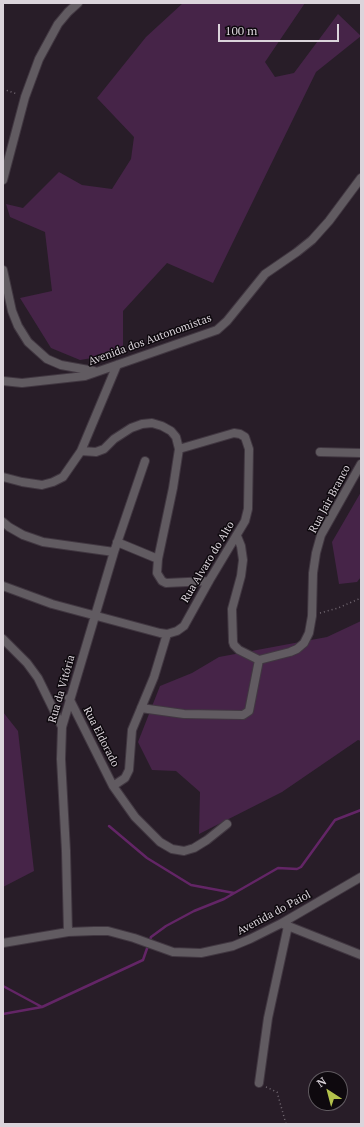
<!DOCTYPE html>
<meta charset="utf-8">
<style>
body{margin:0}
#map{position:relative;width:364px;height:1127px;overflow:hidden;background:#281d28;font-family:"PT Serif",serif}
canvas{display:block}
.frame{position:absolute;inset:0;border:4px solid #dbd4db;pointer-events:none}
.north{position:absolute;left:308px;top:1071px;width:40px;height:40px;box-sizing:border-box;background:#0e090e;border:1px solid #605a60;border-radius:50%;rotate:324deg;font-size:11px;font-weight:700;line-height:16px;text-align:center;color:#dbd4db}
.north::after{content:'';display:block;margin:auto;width:14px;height:18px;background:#b3c24b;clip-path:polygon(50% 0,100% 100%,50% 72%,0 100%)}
.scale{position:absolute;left:218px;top:24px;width:121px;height:18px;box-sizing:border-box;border:2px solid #dbd4db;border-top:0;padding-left:5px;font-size:12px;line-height:14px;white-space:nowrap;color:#dbd4db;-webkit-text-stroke:3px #0e090e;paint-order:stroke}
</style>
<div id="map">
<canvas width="364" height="1127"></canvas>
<div class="frame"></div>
<div class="north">N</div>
<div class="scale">100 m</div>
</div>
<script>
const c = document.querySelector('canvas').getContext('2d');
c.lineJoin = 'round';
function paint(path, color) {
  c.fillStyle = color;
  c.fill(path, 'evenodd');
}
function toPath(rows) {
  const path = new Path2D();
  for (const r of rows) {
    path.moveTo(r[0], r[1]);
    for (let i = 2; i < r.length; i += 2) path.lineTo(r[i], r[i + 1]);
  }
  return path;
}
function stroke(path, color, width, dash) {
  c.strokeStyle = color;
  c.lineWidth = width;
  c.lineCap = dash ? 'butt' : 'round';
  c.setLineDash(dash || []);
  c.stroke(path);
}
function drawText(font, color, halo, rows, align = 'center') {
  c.font = font + ' "PT Serif",serif';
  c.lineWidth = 3;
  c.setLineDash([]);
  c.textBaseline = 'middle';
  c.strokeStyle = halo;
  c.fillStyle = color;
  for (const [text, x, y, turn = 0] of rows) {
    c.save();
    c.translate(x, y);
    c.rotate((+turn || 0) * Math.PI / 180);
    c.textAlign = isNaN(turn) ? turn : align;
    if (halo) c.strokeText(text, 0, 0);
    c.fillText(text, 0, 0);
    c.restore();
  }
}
paint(toPath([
 [183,3,305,3,265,62,275,77,294,73,338,14,361,36,316,72,213,283,167,263,123,311,123,353,80,360,51,348,20,298,52,291,45,232,10,217,6,204,23,208,59,172,82,185,112,189,131,159,134,137,97,98,146,37],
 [361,492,361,577,357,582,339,584,332,542],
 [361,621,361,741,358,740,282,792,199,834,200,792,176,771,152,770,138,742,160,686,192,673,219,657,327,637],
 [3,712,18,731,34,871,3,887]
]), '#462448');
stroke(toPath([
 [109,826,147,858,191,885,234,893],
 [3,986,42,1007],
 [3,1014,42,1007,143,960,151,937,166,926,194,911,224,899,278,868,297,869,301,867,335,820,361,810]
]), '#632566', 2.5);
const minor = toPath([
 [3,180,25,97,39,59,58,24,68,12,78,3],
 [3,270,12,311,18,326,28,342,47,359,61,365,94,371],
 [3,381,22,383,85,376,217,330,227,321,265,274,297,252,312,240,329,221,361,178],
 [81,451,96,452,104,449,114,439,131,428,142,424,152,423,162,426,171,431,176,437,179,449,173,488,158,559],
 [320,452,361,453],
 [3,477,22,482,42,485,53,482,63,477,81,451,117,365],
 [3,522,9,527,23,535,43,542,114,552],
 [237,536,241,546,243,560,241,576,232,609,233,642,234,645,239,650,259,660],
 [117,542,158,559,157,573,162,581,166,583,209,581],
 [3,586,52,604,160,633,167,634,177,631,184,626,209,581,245,521,248,509,249,449,245,437,240,434,234,433,179,449],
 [3,639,27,663,38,678,62,727],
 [69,698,113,786,135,817,160,842,172,849,184,851,194,848,207,840,227,824],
 [141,708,184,714,243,715,249,711,259,660,290,652,297,649,304,643,309,633,312,616,313,573,316,553,321,535,361,464],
 [113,786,125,778,129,770,132,730,154,677,167,634],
 [283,924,361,955],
 [68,932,66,851,61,759,62,727,114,552,145,461],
 [3,943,68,932,94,931,108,931,134,938,173,952,201,953,233,946,250,939,282,923,361,877],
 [259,1083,268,1018,288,926]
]);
stroke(minor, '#413741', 10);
stroke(toPath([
 [3,89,17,94],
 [320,613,338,608,361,598],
 [266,1087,277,1092,286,1124]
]), '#736a73', 1.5, [1, 3]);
stroke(minor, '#615b61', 8);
drawText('11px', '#dbd4db', '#0e090e', [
 ["Avenida dos Autonomistas",150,340,-20],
 ["Rua Jair Branco",330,499,-62],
 ["Rua Alvaro do Alto",208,562,-59],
 ["Rua da Vitória",62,689,-74],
 ["Rua Eldorado",101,737,63],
 ["Avenida do Paiol",274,913,-28]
]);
</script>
